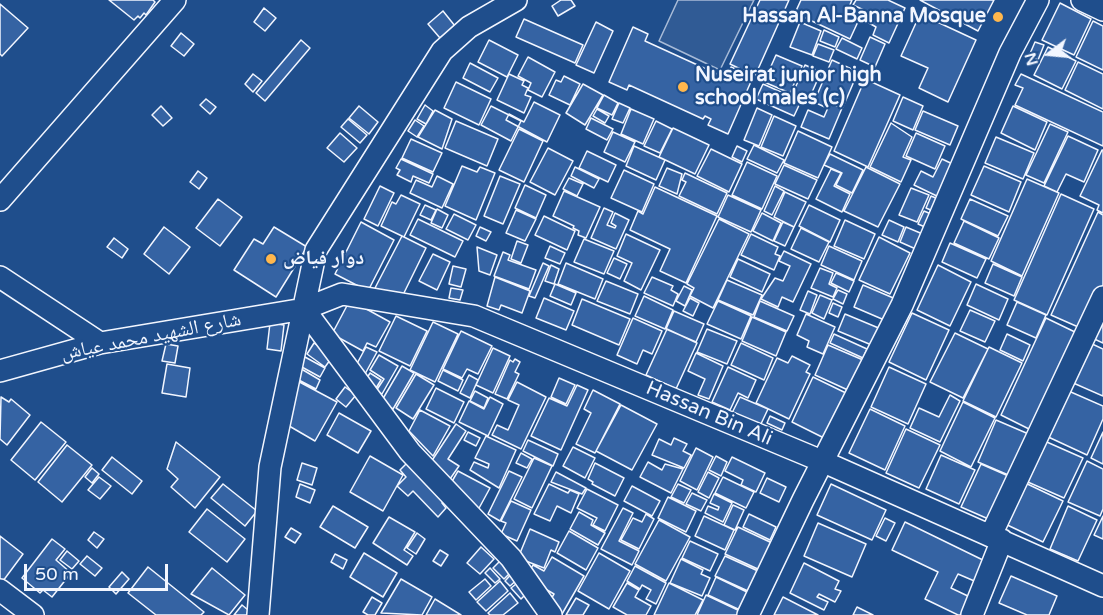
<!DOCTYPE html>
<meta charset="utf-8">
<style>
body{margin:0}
#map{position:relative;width:1103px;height:615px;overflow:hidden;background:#1f4e8c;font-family:"Varela Round",sans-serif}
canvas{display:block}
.north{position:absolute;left:1019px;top:24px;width:60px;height:60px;-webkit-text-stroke:4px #1f4e8c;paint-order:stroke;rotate:254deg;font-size:16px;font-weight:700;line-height:24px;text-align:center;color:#f2f6ff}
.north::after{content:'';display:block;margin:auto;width:21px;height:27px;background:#f2f6ff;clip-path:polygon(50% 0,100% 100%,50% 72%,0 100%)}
.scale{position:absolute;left:24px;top:564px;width:144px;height:27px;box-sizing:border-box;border:3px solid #f2f6ff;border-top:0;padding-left:8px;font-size:18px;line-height:21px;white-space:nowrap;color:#f2f6ff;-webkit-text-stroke:4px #1f4e8c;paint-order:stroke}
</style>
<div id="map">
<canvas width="1103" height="615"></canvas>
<div class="north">N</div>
<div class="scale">50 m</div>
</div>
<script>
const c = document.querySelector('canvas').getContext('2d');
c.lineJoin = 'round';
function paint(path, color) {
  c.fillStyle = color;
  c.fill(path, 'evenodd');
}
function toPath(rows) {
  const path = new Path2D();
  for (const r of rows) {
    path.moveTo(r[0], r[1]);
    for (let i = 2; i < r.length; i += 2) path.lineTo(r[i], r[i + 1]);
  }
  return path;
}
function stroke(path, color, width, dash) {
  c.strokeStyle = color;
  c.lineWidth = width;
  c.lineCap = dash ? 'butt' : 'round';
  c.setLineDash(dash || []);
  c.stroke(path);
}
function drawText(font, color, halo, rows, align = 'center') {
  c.font = font + ' "Varela Round","Noto Naskh Arabic",sans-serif';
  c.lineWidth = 4.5;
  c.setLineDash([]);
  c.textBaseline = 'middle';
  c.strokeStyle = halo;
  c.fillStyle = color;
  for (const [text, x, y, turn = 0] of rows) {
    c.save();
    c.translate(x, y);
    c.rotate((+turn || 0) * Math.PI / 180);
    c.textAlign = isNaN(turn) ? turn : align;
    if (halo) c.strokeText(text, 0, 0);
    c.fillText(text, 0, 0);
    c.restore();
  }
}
const built = toPath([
 [678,0,754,0,720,70,659,41,678,0]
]);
paint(built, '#305b95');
stroke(built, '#a8bbd7', 1.5);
const building = toPath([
 [109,0,153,0,155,2,146,15,144,13,140,18,138,16,134,20,109,0],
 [561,0,571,0,575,6,558,16,552,6,561,0],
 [760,0,789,0,755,76,730,64,760,0],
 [801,0,852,0,849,7,862,13,850,39,795,13,801,0],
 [856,0,888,0,905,8,889,43,873,35,876,27,862,19,866,11,853,5,856,0],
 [920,0,994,0,978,31,920,0],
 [1060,3,1091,19,1074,55,1042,40,1060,3],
 [0,4,28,28,2,56,0,54,0,4],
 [264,8,276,18,265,31,254,22,264,8],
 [443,11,455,26,440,38,428,24,443,11],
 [920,14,976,40,948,102,919,88,928,68,901,56,920,14],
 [524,19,583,45,575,63,516,37,524,19],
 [1093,21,1103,26,1103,70,1076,57,1093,21],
 [596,22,613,31,594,73,576,65,596,22],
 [800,22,821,31,812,55,790,47,800,22],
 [633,27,648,34,645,41,726,78,731,67,753,77,728,134,708,125,711,119,705,116,703,119,629,85,627,90,609,82,633,27],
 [824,30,839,37,835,47,820,41,824,30],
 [181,33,194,44,184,56,171,46,181,33],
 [870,37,885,44,875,67,860,60,870,37],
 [842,38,862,48,857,59,836,49,842,38],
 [301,40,310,48,265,101,256,93,301,40],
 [489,40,518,55,507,77,478,62,489,40],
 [1035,42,1044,45,1038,60,1029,56,1035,42],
 [818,44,834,50,829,62,813,56,818,44],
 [1048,47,1076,61,1062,89,1034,75,1048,47],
 [776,55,802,66,790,93,764,82,776,55],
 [528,57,555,72,542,97,528,90,531,83,518,76,528,57],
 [832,60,858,72,843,107,830,101,827,108,814,102,832,60],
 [1078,62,1103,74,1103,109,1065,90,1078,62],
 [470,63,498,78,490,92,463,78,470,63],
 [805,65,821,72,809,99,793,93,805,65],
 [253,74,262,81,253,92,245,84,253,74],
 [509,74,524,81,522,85,528,88,525,95,531,97,524,113,497,100,509,74],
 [1021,74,1103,112,1103,146,1015,105,1023,88,1015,85,1021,74],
 [564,76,580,84,570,105,549,95,556,80,561,82,564,76],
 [865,79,900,95,868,167,834,151,865,79],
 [456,82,491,99,479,125,444,108,456,82],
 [583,84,603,95,585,125,566,113,583,84],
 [763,84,801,101,794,116,756,99,763,84],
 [604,95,618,103,612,115,597,108,604,95],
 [903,97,923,106,913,130,893,121,903,97],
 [206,99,216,107,210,114,200,105,206,99],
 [534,102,560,115,547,142,506,120,509,114,524,122,534,102],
 [619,103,630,108,623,123,612,119,619,103],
 [830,103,842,108,829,139,801,127,808,110,824,117,830,103],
 [425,105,433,111,426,124,417,119,425,105],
 [161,106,172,118,163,126,152,115,161,106],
 [359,106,378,122,369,134,349,118,359,106],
 [491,106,521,121,511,141,481,125,491,106],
 [1013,106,1047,122,1035,150,1001,133,1013,106],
 [757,108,772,115,759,146,744,140,757,108],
 [597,109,609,116,605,123,593,116,597,109],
 [631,109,654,119,643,144,621,134,631,109],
 [435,110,452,119,442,149,418,137,435,110],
 [923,111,958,126,950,145,915,130,923,111],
 [774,116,796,126,783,156,761,147,774,116],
 [591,118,613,129,607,140,586,129,591,118],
 [348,119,367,135,360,143,341,127,348,119],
 [415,120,424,126,417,137,408,131,415,120],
 [456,121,498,139,487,166,445,148,456,121],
 [656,121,672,129,660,153,644,146,656,121],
 [891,123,912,137,903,157,911,160,901,182,870,167,891,123],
 [1050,124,1068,132,1044,183,1026,175,1050,124],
 [673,128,709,145,695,174,659,157,673,128],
 [519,129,543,141,524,182,499,170,519,129],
 [798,131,832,147,818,178,784,163,798,131],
 [613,132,635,142,625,162,604,152,613,132],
 [340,133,357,148,344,162,327,148,340,133],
 [916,133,945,146,935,169,906,156,916,133],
 [1068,136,1098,150,1084,182,1066,174,1057,192,1044,186,1068,136],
 [996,137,1034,153,1023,179,985,163,996,137],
 [411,139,442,153,433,172,402,158,411,139],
 [754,145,784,160,777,173,747,159,754,145],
 [634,146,665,160,656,180,626,166,634,146],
 [737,146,747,151,742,162,732,157,737,146],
 [548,148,573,161,555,195,530,182,548,148],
 [711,149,742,164,729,192,697,176,711,149],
 [1102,150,1103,150,1103,213,1097,210,1099,205,1080,196,1102,150],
 [587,151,616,165,608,182,579,168,587,151],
 [830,154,863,170,852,193,836,185,842,173,824,165,830,154],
 [401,159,433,174,429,183,413,176,411,182,397,175,400,170,396,168,401,159],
 [942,159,959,167,943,199,914,185,921,171,933,177,942,159],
 [747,162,777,176,762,209,732,195,747,162],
 [784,165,817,180,808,199,775,184,784,165],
 [462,166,477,172,480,167,495,173,476,220,445,206,462,166],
 [984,166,1021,182,1009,212,971,195,984,166],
 [575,167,599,179,594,188,571,176,575,167],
 [866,167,900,184,878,227,844,211,866,167],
 [667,168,682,174,677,194,659,186,667,168],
 [831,169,841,173,834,186,850,194,842,212,816,199,831,169],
 [624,170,654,184,642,212,611,198,624,170],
 [198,171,207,178,199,189,190,182,198,171],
 [685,173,727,193,717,214,679,196,686,182,682,180,685,173],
 [437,176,453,184,442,208,410,193,416,180,432,187,437,176],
 [500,176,520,184,503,224,484,216,500,176],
 [569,178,583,184,577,196,563,189,569,178],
 [1027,179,1059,193,1022,276,991,261,1027,179],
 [525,185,546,195,536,218,515,208,525,185],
 [380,186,394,193,378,226,364,219,380,186],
 [775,186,784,191,772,215,764,211,775,186],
 [655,187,717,216,686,283,660,271,670,249,630,230,638,211,643,214,655,187],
 [911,188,929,195,917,222,899,215,911,188],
 [564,191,600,207,586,238,578,235,579,231,573,228,574,226,553,216,564,191],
 [785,192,806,202,794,227,774,217,785,192],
 [1061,194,1094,209,1047,315,1014,300,1061,194],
 [401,195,420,204,404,237,381,226,392,202,396,204,401,195],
 [728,195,761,210,751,232,718,217,728,195],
 [931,196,945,202,940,214,926,208,931,196],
 [218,199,242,217,220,246,196,228,218,199],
 [970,199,1008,216,998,236,961,219,970,199],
 [425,205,436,210,431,220,420,215,425,205],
 [809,205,840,220,830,242,799,226,809,205],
 [604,208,613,212,607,225,615,228,616,226,611,223,615,213,629,220,616,249,591,238,604,208],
 [437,209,448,215,442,228,431,223,437,209],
 [516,210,536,219,525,241,506,233,516,210],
 [924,211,938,217,932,230,918,224,924,211],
 [1098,212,1103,215,1103,290,1085,330,1051,315,1098,212],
 [762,213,781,223,773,241,753,231,762,213],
 [454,214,476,225,468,240,446,229,454,214],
 [544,216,575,231,567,250,535,235,544,216],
 [418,219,463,241,455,257,410,235,418,219],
 [719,219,749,234,713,308,690,296,694,288,687,284,719,219],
 [845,220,875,234,864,259,834,246,845,220],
 [889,220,904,227,898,242,882,235,889,220],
 [964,221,999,238,989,259,954,243,964,221],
 [361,222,394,240,368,291,335,274,361,222],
 [783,222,794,227,785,246,774,241,783,222],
 [164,227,190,247,169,274,144,254,164,227],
 [274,227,307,247,276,297,234,270,254,239,263,244,274,227],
 [480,227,491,232,486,241,476,236,480,227],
 [906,227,925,235,918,250,900,242,906,227],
 [801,228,829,242,819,262,791,249,801,228],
 [626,234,660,250,641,290,624,281,632,263,617,256,626,234],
 [751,234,778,247,775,254,780,256,774,270,741,255,751,234],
 [402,236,426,248,400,301,375,288,402,236],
 [879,237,910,253,890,294,859,280,879,237],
 [114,238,128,249,122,258,107,247,114,238],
 [584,239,614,251,604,274,574,262,584,239],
 [517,241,528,245,521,263,511,259,517,241],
 [950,243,986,259,977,278,942,262,950,243],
 [550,246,565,253,560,264,545,258,550,246],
 [829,246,862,261,854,280,821,265,829,246],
 [477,247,497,255,490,275,479,271,477,247],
 [784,251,811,264,793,302,782,297,778,307,761,299,775,278,783,281,790,266,779,261,784,251],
 [503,252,510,255,508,260,536,270,529,289,494,276,503,252],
 [433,254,450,262,437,290,419,281,433,254],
 [614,258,627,264,620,279,607,273,614,258],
 [738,259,770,274,762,292,730,277,738,259],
 [543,263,549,266,535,298,529,296,543,263],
 [566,263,603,279,595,299,558,284,566,263],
 [993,264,1022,277,1014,296,985,283,993,264],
 [551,265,559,269,554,284,545,281,551,265],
 [938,265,971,282,950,326,917,310,938,265],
 [453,266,466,269,461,287,449,284,453,266],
 [820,268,833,273,829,284,837,288,833,297,811,288,820,268],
 [836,273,854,281,849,292,831,283,836,273],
 [495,277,530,291,522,313,501,305,499,310,487,306,495,277],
 [652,277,673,286,671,290,678,294,673,306,644,293,652,277],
 [727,280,762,295,753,315,718,300,727,280],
 [606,281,638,294,630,314,597,301,606,281],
 [555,284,576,293,571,305,550,296,555,284],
 [976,284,1008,299,999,320,967,305,976,284],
 [863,285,898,300,889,322,854,307,863,285],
 [684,286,692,290,685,306,676,301,684,286],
 [451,288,463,290,460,300,449,298,451,288],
 [838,290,847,294,843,304,833,299,838,290],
 [808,291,817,295,810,314,800,310,808,291],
 [820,295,832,300,824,319,812,313,820,295],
 [644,296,673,310,665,329,635,316,644,296],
 [544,298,574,311,566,330,536,318,544,298],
 [690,298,699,303,693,316,683,311,690,298],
 [582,299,630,319,619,345,572,325,582,299],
 [350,300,390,322,376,347,367,343,363,351,332,334,350,300],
 [718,301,751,316,741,339,707,324,718,301],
 [760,301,794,316,787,331,754,317,760,301],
 [1017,302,1046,315,1036,338,1007,325,1017,302],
 [833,303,842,307,838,317,829,313,833,303],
 [970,310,995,321,985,342,960,331,970,310],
 [674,311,704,324,696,342,666,329,674,311],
 [912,313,949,330,926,380,889,362,912,313],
 [806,314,835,327,823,354,807,347,809,341,797,335,806,314],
 [845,314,881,329,874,346,838,331,845,314],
 [1103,314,1103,343,1086,335,1103,314],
 [396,316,427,331,410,366,379,351,396,316],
 [752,317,786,332,776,356,742,341,752,317],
 [633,318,662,331,652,354,643,350,637,364,617,355,633,318],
 [1046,318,1077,333,1031,430,1001,415,1046,318],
 [433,322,458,334,435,382,410,370,433,322],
 [270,323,284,325,281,351,267,349,270,323],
 [667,329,697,343,676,389,646,375,667,329],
 [707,329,737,341,727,364,697,352,707,329],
 [461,331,492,346,478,374,467,369,462,378,443,369,461,331],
 [955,333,988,349,963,398,930,382,955,333],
 [834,334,867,349,863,358,830,343,834,334],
 [1007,334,1030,345,1023,361,1000,350,1007,334],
 [1088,342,1103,349,1103,396,1071,382,1088,342],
 [314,343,333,356,325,367,307,354,314,343],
 [741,343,773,358,764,380,731,365,741,343],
 [166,344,178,346,175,363,162,361,166,344],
 [828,345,863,360,850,391,815,375,828,345],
 [366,347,377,352,365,374,354,369,366,347],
 [989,347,1022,363,996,417,963,401,989,347],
 [493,348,510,356,493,393,476,385,493,348],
 [696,353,723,366,709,399,698,395,705,379,688,371,696,353],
 [379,355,398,366,382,394,376,391,384,379,370,370,379,355],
 [792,356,810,365,806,372,810,374,789,419,756,403,777,358,788,363,792,356],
 [305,357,325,368,320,377,300,366,305,357],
 [515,359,520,362,515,372,519,374,507,399,495,394,510,360,513,362,515,359],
 [167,364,190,368,186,397,162,393,167,364],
 [402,366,414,373,393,409,381,402,402,366],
 [298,367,320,380,316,389,293,377,298,367],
 [728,367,756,380,748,398,738,393,730,410,712,402,728,367],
 [889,367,926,384,908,424,871,407,889,367],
 [443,370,463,380,458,391,438,381,443,370],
 [370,373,381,380,376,388,365,381,370,373],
 [416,374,434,385,413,419,396,408,416,374],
 [469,375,478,380,470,398,460,393,469,375],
 [813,377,848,394,826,439,792,422,813,377],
 [292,378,337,402,315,441,284,423,292,378],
 [559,378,575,385,566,404,551,397,559,378],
 [517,382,546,397,521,449,492,435,497,425,508,430,519,405,508,400,517,382],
 [577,385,588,390,561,450,531,436,549,398,567,406,577,385],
 [345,387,356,395,346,407,336,399,345,387],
 [436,388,464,402,454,423,426,409,436,388],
 [1064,389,1103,406,1103,419,1087,455,1044,435,1064,389],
 [593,390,620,404,595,453,576,444,591,413,584,409,593,390],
 [475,391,488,398,484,408,470,401,475,391],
 [950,395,960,401,940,442,910,428,919,408,939,417,950,395],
 [1,397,9,402,11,399,30,415,7,445,0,439,1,397],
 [490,397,503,404,488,436,459,422,469,401,484,409,490,397],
 [740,397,768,409,760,426,732,413,740,397],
 [963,402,995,418,971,467,940,451,963,402],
 [621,405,657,424,632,470,596,451,621,405],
 [870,409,905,426,885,470,849,453,870,409],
 [420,410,450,426,433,456,409,431,420,410],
 [339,413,371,431,358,453,327,435,339,413],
 [770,416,785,423,782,430,767,423,770,416],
 [996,420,1031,435,1013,477,978,462,996,420],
 [41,422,66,442,35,480,11,460,41,422],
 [456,424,466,431,448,459,459,466,450,479,429,465,456,424],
 [906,429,940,445,919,488,886,473,906,429],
 [468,432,480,438,476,446,464,440,468,432],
 [1103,432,1103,464,1091,458,1103,432],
 [486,436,516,450,499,488,470,470,474,462,488,468,489,464,475,458,486,436],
 [674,438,687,444,683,451,691,455,684,468,652,455,659,439,671,445,674,438],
 [1040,439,1083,458,1064,498,1021,479,1040,439],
 [528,440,558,454,553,466,523,451,528,440],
 [176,442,220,477,195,508,171,487,178,479,167,469,176,442],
 [67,445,92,465,62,502,38,482,67,445],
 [573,447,595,458,585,478,563,466,573,447],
 [696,448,713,457,697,490,680,481,696,448],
 [521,453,532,459,527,468,516,463,521,453],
 [941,455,975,470,959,504,926,489,941,455],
 [370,456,403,475,383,511,350,492,370,456],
 [716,456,727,462,721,476,709,470,716,456],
 [112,457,142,481,132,494,102,470,112,457],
 [732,457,765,473,756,492,741,485,743,480,725,471,732,457],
 [534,458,552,466,532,508,514,499,534,458],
 [409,461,446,498,442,503,446,508,438,517,413,491,408,496,397,486,406,477,400,470,409,461],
 [1087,461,1103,469,1103,509,1100,516,1068,502,1087,461],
 [648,462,662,470,665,464,683,469,671,493,640,477,648,462],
 [302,463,317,468,312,485,297,480,302,463],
 [595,463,624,478,615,496,592,484,593,482,588,479,595,463],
 [981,464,1013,478,993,521,961,507,981,464],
 [92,468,99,474,92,483,85,477,92,468],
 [458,471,490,488,478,510,451,483,458,471],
 [509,471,522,477,500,521,488,514,509,471],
 [556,472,586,488,582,494,551,482,556,472],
 [708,472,719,478,709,498,698,492,708,472],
 [99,477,111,486,100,499,88,490,99,477],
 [723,477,754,492,746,508,715,493,723,477],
 [767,478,786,487,779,502,760,493,767,478],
 [1019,480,1063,501,1043,542,999,521,1019,480],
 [223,484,257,511,245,526,211,498,223,484],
 [300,484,315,490,310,503,296,497,300,484],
 [549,484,568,493,570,490,579,494,571,513,557,506,550,521,534,514,549,484],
 [678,484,691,490,684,503,671,497,678,484],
 [831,484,886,510,872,540,817,515,831,484],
 [632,486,660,501,652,516,624,501,632,486],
 [587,489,618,505,605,531,593,525,597,518,577,508,587,489],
 [692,493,707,500,701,511,686,504,692,493],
 [714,494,732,503,723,522,705,513,708,506,718,510,719,507,710,503,714,494],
 [668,497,696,511,686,532,658,518,668,497],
 [511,501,531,510,517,541,501,534,506,523,501,521,511,501],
 [733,505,744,510,735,530,724,525,733,505],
 [333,506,368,527,355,548,320,527,333,506],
 [1068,506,1097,520,1078,561,1050,549,1068,506],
 [623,508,633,513,619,541,639,551,632,565,601,549,623,508],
 [207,509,245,539,227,562,189,532,207,509],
 [579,512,593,520,591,525,605,533,598,545,570,529,579,512],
 [646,514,654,519,639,549,621,540,633,518,642,522,646,514],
 [749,514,776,527,770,540,743,527,749,514],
 [704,516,734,530,725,550,695,536,704,516],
 [1103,516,1103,539,1094,535,1103,516],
 [389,517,415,532,404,550,413,556,407,565,373,543,389,517],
 [885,518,895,523,886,541,876,536,885,518],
 [659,520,690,537,666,581,635,564,659,520],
 [905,522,989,563,979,583,958,574,951,588,972,598,964,615,958,615,925,599,938,572,892,550,905,522],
 [818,523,866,544,852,577,804,556,818,523],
 [738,527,772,543,760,570,725,554,738,527],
 [291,528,301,534,295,543,285,537,291,528],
 [530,529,559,542,555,552,551,550,544,568,518,558,530,529],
 [569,531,598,548,586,570,557,553,569,531],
 [94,532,104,539,97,548,88,540,94,532],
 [417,533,425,539,416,554,407,548,417,533],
 [0,536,23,554,0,585,0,536],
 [52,539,65,549,56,560,71,573,52,597,43,590,40,593,22,578,52,539],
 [690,541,718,554,710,571,682,558,690,541],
 [481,547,494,559,480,574,467,563,481,547],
 [440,550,448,555,441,566,433,561,440,550],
 [67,551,79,561,72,569,60,560,67,551],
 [364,553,397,573,383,597,350,577,364,553],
 [599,553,630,571,609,609,578,591,599,553],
 [335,554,347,560,343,569,331,562,335,554],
 [87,556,102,568,95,576,80,564,87,556],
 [725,556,758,571,748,591,715,576,725,556],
 [552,557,584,576,562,614,547,606,554,594,535,583,528,574,533,565,544,571,552,557],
 [503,558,514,569,504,579,493,568,503,558],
 [681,559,703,570,701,574,710,578,702,596,670,583,681,559],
 [804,563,839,581,835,589,841,591,835,602,819,594,817,597,828,602,824,610,790,593,804,563],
 [635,566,666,583,656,604,646,599,651,590,642,585,640,589,627,581,635,566],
 [148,567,204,612,201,615,156,615,128,593,148,567],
 [212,568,245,595,229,615,191,594,212,568],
 [490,568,500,579,495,583,485,573,490,568],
 [514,571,520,577,510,586,505,581,514,571],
 [122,572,129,579,116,594,109,587,122,572],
 [1011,576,1057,596,1049,615,1027,615,999,603,1011,576],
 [716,577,749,593,740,610,708,595,716,577],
 [401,579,432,597,422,615,381,613,401,579],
 [485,579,491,586,476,600,469,592,485,579],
 [521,580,530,590,521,599,511,588,521,580],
 [500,581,508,591,486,611,477,602,500,581],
 [627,583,639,590,635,597,651,606,646,615,627,615,613,607,627,583],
 [669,583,703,600,695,615,654,615,669,583],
 [510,593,518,603,503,615,490,615,488,613,510,593],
 [706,595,742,612,740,615,697,615,706,595],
 [372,597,382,603,375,615,368,615,363,612,372,597],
 [783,597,818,615,774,615,783,597],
 [576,598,589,605,583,615,566,615,576,598],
 [435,599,461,615,426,615,435,599],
 [242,605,248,610,247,615,234,615,242,605],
 [857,607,873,615,853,615,857,607]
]);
paint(building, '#3563a3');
stroke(building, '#f2f6ff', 1.5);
const minor = toPath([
 [1082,0,1103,10],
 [0,200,175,0],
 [0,277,100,343],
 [304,309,410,452,511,558,551,615],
 [0,371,100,343,304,309,342,294,474,316,824,462,1103,586],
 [991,535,1103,297],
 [0,590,33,615],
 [258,615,270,467,316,250,442,51,469,27,516,0],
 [748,615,803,500,902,305,1010,53,1038,0],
 [972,615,1002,540]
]);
stroke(minor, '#f2f6ff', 24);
stroke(minor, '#1f4e8c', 21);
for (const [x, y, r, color] of [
 [998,17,6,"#ffb74d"],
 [683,87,6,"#ffb74d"],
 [271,259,6,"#ffb74d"]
]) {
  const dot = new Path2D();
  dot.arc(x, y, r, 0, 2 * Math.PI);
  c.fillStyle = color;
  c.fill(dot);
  stroke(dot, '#1f4e8c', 2);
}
drawText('bold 20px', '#f2f6ff', '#1f4e8c', [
 ["Hassan Al-Banna Mosque",986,17,"right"],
 ["Nuseirat junior high",695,76],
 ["school males (c)",695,99],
 ["دوار فياض",283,259]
], 'left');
drawText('20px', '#f2f6ff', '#1f4e8c', [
 ["شارع الشهيد محمد عياش",151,337,-11],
 ["Hassan Bin Ali",709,414,23]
]);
</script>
